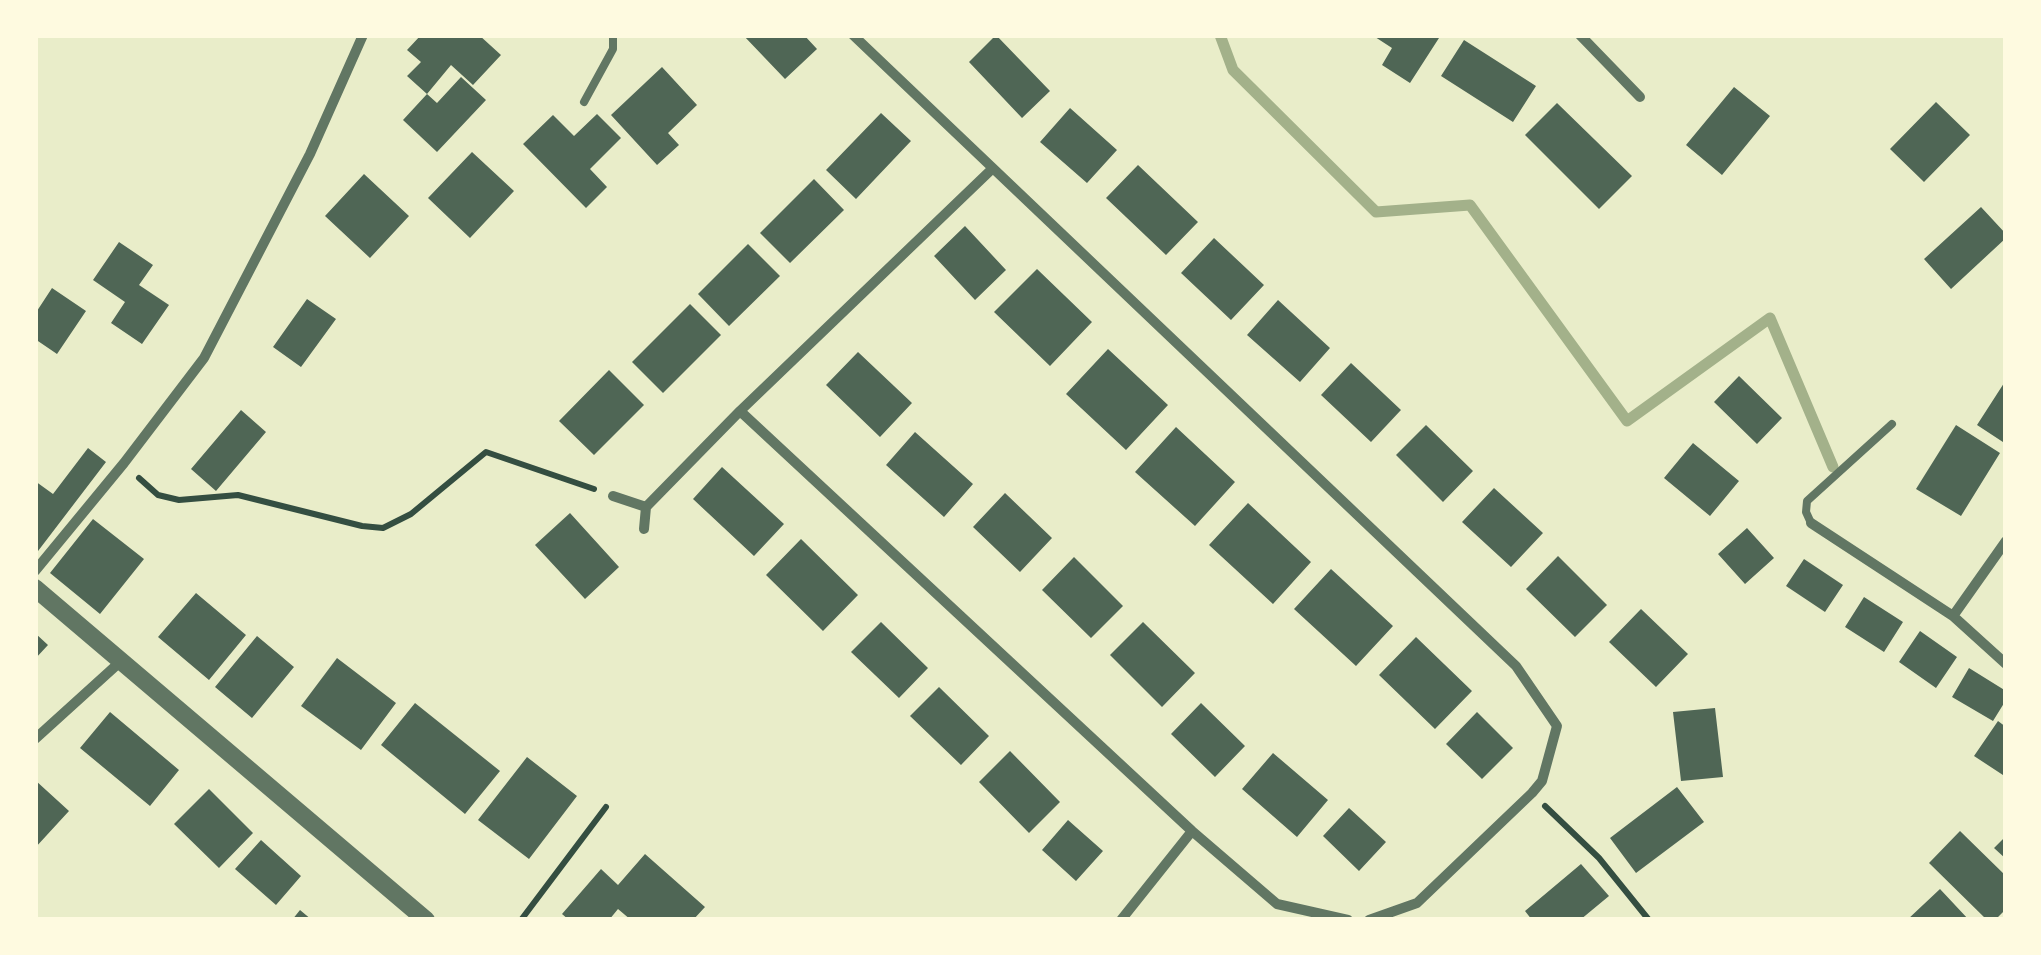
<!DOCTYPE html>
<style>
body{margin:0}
#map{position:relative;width:2041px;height:955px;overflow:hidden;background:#e9edc9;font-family:"Public Sans",sans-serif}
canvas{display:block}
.frame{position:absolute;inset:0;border:38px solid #fefae0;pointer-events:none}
</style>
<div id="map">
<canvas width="2041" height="955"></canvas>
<div class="frame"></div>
</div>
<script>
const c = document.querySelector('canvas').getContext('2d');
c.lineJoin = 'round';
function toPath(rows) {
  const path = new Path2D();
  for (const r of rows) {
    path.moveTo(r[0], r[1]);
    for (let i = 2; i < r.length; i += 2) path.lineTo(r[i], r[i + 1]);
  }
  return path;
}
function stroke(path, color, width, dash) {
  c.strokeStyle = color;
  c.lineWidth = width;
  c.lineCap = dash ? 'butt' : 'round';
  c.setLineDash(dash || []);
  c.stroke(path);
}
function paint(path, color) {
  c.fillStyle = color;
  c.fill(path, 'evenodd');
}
stroke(toPath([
 [1220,35,1233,70,1376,212,1470,205,1627,421,1770,318,1833,467]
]), '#a3b18a', 11);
paint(toPath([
 [421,35,479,35,501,55,473,85,451,65,427,94,407,76,421,62,407,50],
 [743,35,804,35,817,49,785,79],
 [996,35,1050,91,1022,118,969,62],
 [1372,35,1435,35,1439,38,1410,83,1382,65,1392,48],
 [1464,40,1536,86,1513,122,1441,76],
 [662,67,697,105,668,133,679,145,657,165,611,115],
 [461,77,486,100,437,152,403,120,427,94,437,103],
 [1734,87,1770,116,1722,175,1686,145],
 [1936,102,1970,135,1924,182,1890,149],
 [1557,103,1632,176,1599,209,1525,135],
 [1070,108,1117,150,1087,183,1040,142],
 [881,113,911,141,856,199,826,170],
 [597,114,621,138,590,169,607,187,586,208,523,144,553,115,574,136],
 [472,152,514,191,470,238,428,198],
 [1138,165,1198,222,1166,255,1106,198],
 [364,174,409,216,370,258,325,216],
 [814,179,844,210,790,263,760,233],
 [1981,207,2006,234,2006,238,1951,289,1924,259],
 [965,226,1006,270,975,300,934,256],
 [1214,238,1264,285,1231,320,1181,273],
 [119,242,153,265,139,285,169,305,142,344,111,323,125,302,93,280],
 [748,244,780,276,729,326,698,294],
 [1037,269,1092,322,1050,366,994,312],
 [52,288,86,311,57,354,35,339,35,314],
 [307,299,336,319,301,367,273,347],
 [1278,300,1330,348,1300,382,1247,335],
 [690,304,721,335,663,393,632,362],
 [1108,349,1168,405,1126,450,1066,394],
 [858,352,912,403,880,437,826,385],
 [1351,363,1401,410,1371,442,1321,395],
 [609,370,644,405,594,455,559,421],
 [1739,376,1782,418,1757,444,1714,402],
 [2006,380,2006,444,1977,425],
 [241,410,266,432,216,491,191,469],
 [1426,425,1473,471,1443,502,1396,455],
 [1956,425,2000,453,1961,516,1916,489],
 [1176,427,1235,482,1195,526,1135,472],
 [915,432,973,484,944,517,886,465],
 [1693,443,1739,481,1710,516,1664,478],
 [88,448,106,462,35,555,35,481,53,494],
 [722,467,784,524,754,556,693,499],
 [1494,488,1543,533,1511,567,1462,522],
 [1005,493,1052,538,1020,572,973,527],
 [1248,503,1311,562,1273,604,1209,545],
 [570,513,619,567,585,599,535,545],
 [93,519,144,559,100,614,50,573],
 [1747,528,1774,558,1745,584,1718,554],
 [801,539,858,595,823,631,766,575],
 [1558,556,1607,605,1575,637,1526,589],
 [1074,557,1123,606,1091,638,1042,590],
 [1804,559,1843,585,1825,612,1786,586],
 [1331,569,1393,626,1356,666,1294,609],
 [196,593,246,635,209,680,158,637],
 [1864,597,1903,622,1884,652,1845,627],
 [1641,609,1688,654,1656,687,1609,642],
 [881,622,928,668,899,698,851,652],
 [1143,622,1195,673,1162,707,1110,655],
 [1920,631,1957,657,1936,688,1899,662],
 [35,633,48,645,35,659],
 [257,636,294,667,252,718,215,687],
 [1416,637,1472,691,1435,729,1379,675],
 [337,658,396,703,361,750,301,706],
 [1969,668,2006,691,2006,700,1993,721,1952,697],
 [939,687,989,736,961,765,910,716],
 [415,703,500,771,465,814,381,745],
 [1201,703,1245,746,1215,777,1171,734],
 [1715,708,1723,777,1681,781,1673,712],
 [110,712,179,770,150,806,80,748],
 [1477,712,1513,748,1482,779,1446,744],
 [1998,721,2006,727,2006,777,1974,756],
 [1010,751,1060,802,1029,833,979,782],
 [1273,753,1328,800,1297,837,1242,789],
 [527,757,577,796,529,859,478,820],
 [35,780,69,811,35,848],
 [1677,787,1704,822,1636,873,1610,838],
 [209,789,253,833,219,868,174,824],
 [1349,808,1386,842,1359,871,1323,836],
 [1068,820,1103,851,1076,881,1042,850],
 [1960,831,2006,876,2006,909,1995,920,1987,920,1929,863],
 [2006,836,2006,859,1994,848],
 [261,840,301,876,276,905,235,869],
 [645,854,705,907,693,920,631,920,618,909,609,920,569,920,562,914,601,869,618,885],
 [1581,864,1609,896,1580,920,1532,920,1525,911],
 [1940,889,1969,920,1907,920],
 [300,910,312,920,292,920]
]), '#4f6655');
stroke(toPath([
 [139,478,158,495,179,500,238,495,362,526,383,528,411,514,486,452,594,489],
 [1545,806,1599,858,1649,920],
 [521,920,606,807]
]), '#344e41', 6);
stroke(toPath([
 [584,102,613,49,613,35],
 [1811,523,1806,512,1807,501,1892,424]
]), '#617663', 8);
stroke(toPath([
 [853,35,1516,666,1557,726,1542,781,1532,793,1417,903,1369,920],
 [1580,35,1640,97],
 [740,411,1192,831,1277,904,1348,920],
 [613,496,646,507,740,411,992,169],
 [1811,523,1953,616],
 [644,529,646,507],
 [2006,541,1953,616,2006,664],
 [35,571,124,463,204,358,310,154,363,35],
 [35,739,120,662],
 [1121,920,1192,831]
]), '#617663', 10);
stroke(toPath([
 [35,588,426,920]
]), '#617663', 18);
</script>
